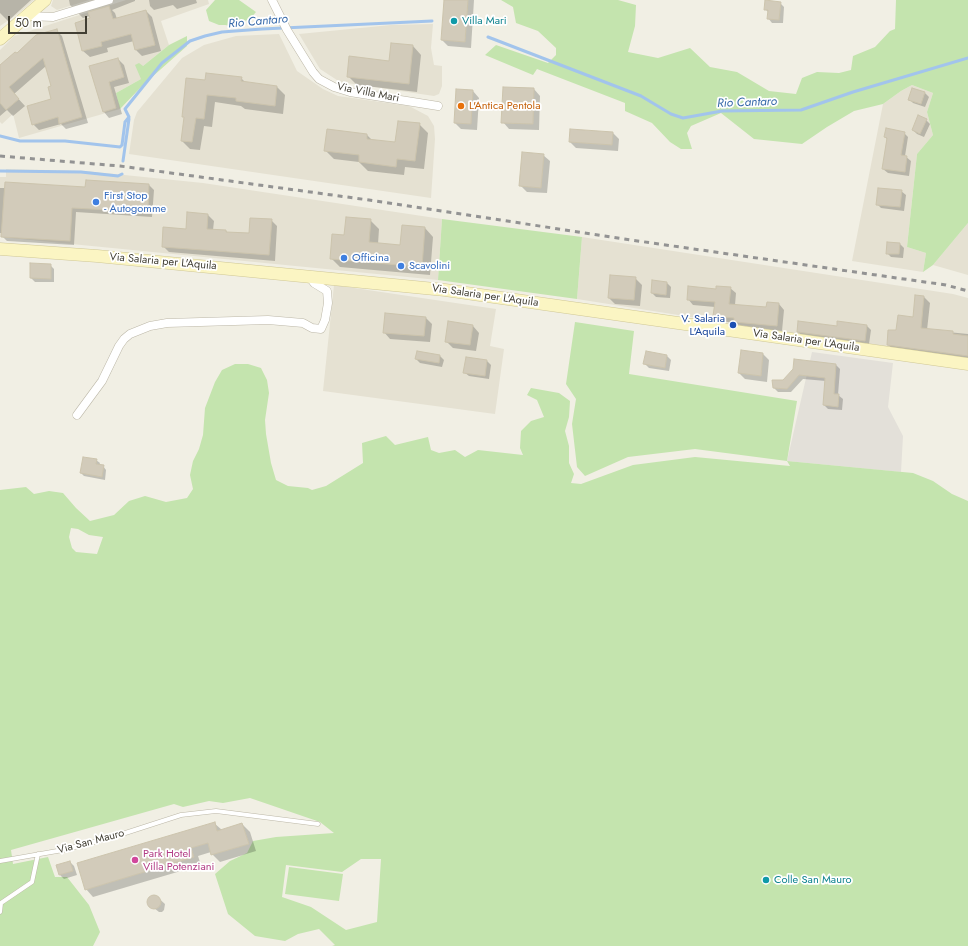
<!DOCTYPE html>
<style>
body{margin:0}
#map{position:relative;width:968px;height:946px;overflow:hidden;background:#f1efe4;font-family:Jost,sans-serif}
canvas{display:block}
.scale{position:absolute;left:8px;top:16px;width:79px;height:18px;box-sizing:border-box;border:2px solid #423f34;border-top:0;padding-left:5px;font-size:12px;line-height:14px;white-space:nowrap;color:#423f34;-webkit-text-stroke:3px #fff;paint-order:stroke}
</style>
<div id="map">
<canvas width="968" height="946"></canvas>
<div class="scale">50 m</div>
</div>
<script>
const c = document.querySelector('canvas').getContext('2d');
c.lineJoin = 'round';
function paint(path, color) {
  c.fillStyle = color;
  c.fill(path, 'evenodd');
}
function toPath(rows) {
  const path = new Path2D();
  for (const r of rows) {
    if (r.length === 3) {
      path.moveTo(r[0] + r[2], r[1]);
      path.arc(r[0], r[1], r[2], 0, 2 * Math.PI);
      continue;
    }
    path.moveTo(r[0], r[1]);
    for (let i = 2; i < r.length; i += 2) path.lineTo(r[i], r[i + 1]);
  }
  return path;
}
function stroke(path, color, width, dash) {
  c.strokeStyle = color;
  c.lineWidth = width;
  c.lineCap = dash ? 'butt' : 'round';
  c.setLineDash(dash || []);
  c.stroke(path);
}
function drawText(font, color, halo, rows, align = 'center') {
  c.font = font + ' Jost,sans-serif';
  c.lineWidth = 3.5;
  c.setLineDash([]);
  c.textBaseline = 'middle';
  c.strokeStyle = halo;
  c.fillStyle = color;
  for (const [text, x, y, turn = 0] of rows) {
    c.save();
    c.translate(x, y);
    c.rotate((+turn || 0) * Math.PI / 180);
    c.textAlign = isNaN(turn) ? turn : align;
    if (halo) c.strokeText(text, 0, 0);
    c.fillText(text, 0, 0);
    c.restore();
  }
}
paint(toPath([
 [0,0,34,0,18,14,0,26],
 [53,0,89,0,57,10,51,6],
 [126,0,208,0,209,4,161,21,169,45,143,66,141,79,116,93,120,109,19,138,13,114,2,124,0,122,0,50,14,36],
 [433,24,431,48,434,65,442,66,442,86,439,94,434,96,340,82,320,69,299,34,391,25],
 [279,34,297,71,323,89,338,96,409,106,428,116,434,126,435,139,431,198,129,154,134,120,137,112,182,58,204,45,236,36],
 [912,85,933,93,927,112,933,135,917,154,907,247,926,253,923,272,852,261,883,104,901,91],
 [6,169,85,171,203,183,442,219,438,280,0,237,0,177,6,177],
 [968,223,968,275,933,265],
 [582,237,953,294,968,298,968,358,779,331,577,299],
 [334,285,496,309,490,346,504,349,495,414,323,391]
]), '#e5e1d2');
paint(toPath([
 [812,352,893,363,888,407,903,436,901,472,787,461]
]), '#e3e0d9');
paint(toPath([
 [215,0,239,0,256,12,249,20,243,21,236,27,225,25,219,25,209,21,206,10],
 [501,0,618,0,636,5,635,26,628,52,658,58,690,48,710,67,737,72,769,91,796,94,802,78,817,72,839,73,851,70,853,56,875,47,890,31,895,29,896,0,968,0,968,223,933,265,923,272,926,253,907,247,917,154,933,135,927,112,933,93,912,85,901,91,883,104,854,111,827,127,802,144,754,139,721,113,691,126,687,133,692,149,681,149,670,142,652,123,625,111,625,103,537,69,533,75,485,55,496,45,548,63,556,55,556,48,538,31,516,23,513,7],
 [187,36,187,46,143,85,120,109,116,93,141,79,135,65,139,63,143,66,169,45],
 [442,219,582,237,577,299,438,280],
 [575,322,634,331,629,374,797,401,787,461,913,473,933,481,952,494,968,501,968,946,332,946,335,945,319,929,298,934,285,941,255,936,228,914,215,874,230,861,247,853,253,841,276,837,334,833,320,822,250,798,223,803,209,801,183,807,174,804,11,850,13,864,48,857,55,877,67,877,89,905,100,932,93,946,0,946,0,490,26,487,34,494,49,491,63,493,76,508,90,521,114,515,129,501,145,496,166,502,187,498,193,489,190,475,193,461,199,449,203,435,205,408,215,382,222,370,235,364,248,364,261,368,267,380,269,393,265,420,266,434,271,463,276,480,288,486,308,488,312,490,326,486,363,463,362,443,386,436,395,445,428,437,431,450,439,453,455,450,465,457,478,450,523,455,520,448,521,431,531,421,544,417,537,400,527,395,531,388,559,393,570,401,569,417,565,431,569,446,569,463,574,474,571,483,581,484,633,465,695,457,790,466,787,461,695,449,628,457,585,476,577,467,572,424,576,399,566,384],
 [71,528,78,529,89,535,103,537,97,554,76,552,72,548,69,537],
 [361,859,381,859,377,922,346,930,311,907,282,897,286,865,342,872],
 [289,867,343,874,339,901,285,894]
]), '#c4e4ae');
paint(toPath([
 [0,0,31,0,8,21,0,13],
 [69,0,135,0,135,1,112,10,115,13,117,19,146,11,152,17,161,51,142,56,136,50,134,41,107,48,108,52,90,57,83,51,91,19,90,16,83,18,70,5],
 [149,0,196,0,197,3,177,9,173,5,154,10,150,6],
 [445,0,474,0,471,48,448,46,442,40],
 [780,3,784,7,783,23,772,23,768,18,769,13,765,9],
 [56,30,62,36,88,123,66,129,61,124,39,130,33,124,52,99,52,87,46,66,14,94,25,106,13,116,7,110,0,116,0,70,17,55],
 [413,46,421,55,417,92,357,85,348,76,390,62],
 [118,59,124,65,129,83,114,87,122,114,109,118,104,112,91,67],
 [241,78,246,83,277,87,285,95,283,114,245,109,241,106,215,102,212,127,204,126,200,150,190,149,182,141,185,118,183,116,206,82],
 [534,89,540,96,539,130,509,129,503,122],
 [913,89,925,93,929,97,925,107,913,103,909,99],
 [473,91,479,98,477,130,461,129,455,123],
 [926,120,930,124,924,137,917,134,913,130],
 [419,124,428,133,424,169,405,167,404,175,368,171,359,162,334,159,325,150,367,135,373,141,396,144],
 [613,133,619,139,618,151,576,148,570,142],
 [904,133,908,137,905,156,911,161,909,176,888,173,883,169,887,139,885,137],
 [543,155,550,161,547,193,527,192,520,185],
 [86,181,149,185,154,190,152,217,76,212,74,245,7,241,2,236,2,233,0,233,0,188,86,188],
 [901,191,906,195,904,211,881,208,877,204],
 [208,215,214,221,213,230,226,231,228,233,250,234,271,220,277,226,275,261,169,252,163,246],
 [370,220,379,229,378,244,401,246,425,228,433,237,430,275,340,267,331,258,345,236],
 [900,244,904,248,903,258,891,257,887,253],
 [50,265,54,269,54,282,35,282,31,278],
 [635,278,642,285,640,306,615,304,609,298],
 [667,283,671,287,670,298,656,297,652,293],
 [730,288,736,293,735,305,767,308,767,303,779,304,784,310,782,331,740,327,736,323,720,321,714,316,715,307,693,305,688,299,717,290],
 [924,297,930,303,927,330,968,334,968,333,968,361,894,350,888,345,897,331,913,318],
 [425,317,432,324,430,342,390,339,384,332],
 [473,326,479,333,476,351,453,348,446,341],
 [867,326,871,330,869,344,802,336,798,332,838,327],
 [742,352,763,354,769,360,767,382,745,379,739,373],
 [440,356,444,360,442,367,420,363,416,359],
 [667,356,671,360,669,371,649,368,645,364],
 [795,360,836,365,840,369,838,395,843,399,842,410,828,409,824,405,826,381,803,379,791,392,778,392,774,388,783,381,794,369],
 [487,361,491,365,489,379,469,376,464,372],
 [96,460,100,463,99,466,103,466,106,470,105,480,84,476,81,473],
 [214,823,222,830,242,824,250,832,256,851,220,862,212,854,211,852,198,856,201,865,93,897,86,889],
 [70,862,74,866,77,875,64,879,60,875],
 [155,895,165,904,164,910,162,912,159,912,149,904,148,901,152,896]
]), '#0003');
stroke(toPath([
 [488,37,641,96,671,114,683,118,722,111,801,110,853,92,968,58],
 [0,136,20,141,65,141,120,147,122,145,125,122,129,117,125,109,162,63,190,41,205,36,222,32,262,29,432,21],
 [123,161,129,119],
 [0,171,81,172,118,176,122,174]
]), '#a2c4ec', 3);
const building = toPath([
 [444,0,468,0,465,42,441,40,444,0],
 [765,0,781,2,779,20,767,19,768,10,764,10,765,0],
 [109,6,113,19,146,10,155,45,135,50,131,34,101,42,102,46,82,51,75,23,90,18,88,12,109,6],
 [57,29,82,117,59,124,58,117,32,125,27,106,51,99,48,87,51,86,43,58,9,87,19,99,6,110,0,103,0,65,15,52,17,53,36,35,57,29],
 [391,43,413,45,409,84,347,77,349,56,389,61,391,43],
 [118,58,124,77,109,82,116,108,103,112,89,66,118,58],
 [206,73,242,77,241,81,277,86,275,106,236,101,236,98,207,95,204,119,196,118,192,142,181,141,184,117,182,117,186,78,205,80,206,73],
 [503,87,534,88,533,124,501,123,503,87],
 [912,88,925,92,921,104,908,100,912,88],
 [456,89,473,90,471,124,454,123,456,89],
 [918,115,927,119,920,134,912,130,918,115],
 [398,121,420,123,415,161,397,159,396,167,359,162,359,155,324,151,327,129,367,134,367,139,395,142,398,121],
 [886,128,905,132,901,155,907,156,905,172,882,169,887,138,884,137,886,128],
 [570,129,613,132,612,145,569,142,570,129],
 [522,152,544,154,541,188,519,186,522,152],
 [86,180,149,184,148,212,72,208,70,241,1,237,5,182,85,187,86,180],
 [878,188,902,190,900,207,876,205,878,188],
 [187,212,208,214,207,229,226,230,226,232,249,233,250,218,272,219,269,255,162,247,163,227,186,229,187,212],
 [346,217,371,219,369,242,400,245,402,225,425,227,422,267,330,259,332,234,344,235,346,217],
 [887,242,900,243,899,254,886,254,887,242],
 [30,263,51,264,51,279,30,278,30,263],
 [610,275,636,277,634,300,608,298,610,275],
 [652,280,667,282,666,295,651,293,652,280],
 [688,286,716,289,716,286,731,287,729,304,766,307,767,302,779,303,777,326,734,322,734,318,713,316,715,302,687,300,688,286],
 [915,295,924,296,921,328,953,331,953,334,968,336,968,356,887,345,888,330,896,330,898,315,913,317,915,295],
 [385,313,426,317,424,336,383,333,385,313],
 [448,321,473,325,470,345,445,342,448,321],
 [798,321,837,326,837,321,867,325,865,341,797,332,798,321],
 [741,350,763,353,761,376,738,373,741,350],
 [417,351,440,355,439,363,415,359,417,351],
 [646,351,667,355,665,368,643,364,646,351],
 [466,357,487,360,485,376,463,373,466,357],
 [794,359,836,364,834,394,839,394,838,407,823,405,825,378,799,375,787,389,773,388,772,380,783,380,793,369,794,359],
 [83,457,97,459,96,464,104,465,102,477,80,473,83,457],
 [215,822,217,831,242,823,249,844,211,855,208,843,191,848,194,857,85,890,77,863,215,822],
 [70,861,73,871,59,875,56,865,70,861],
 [154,902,7]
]);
paint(building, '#d2cbba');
stroke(building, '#ccc4ad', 1);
const lane = toPath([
 [0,861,63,850,113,837,181,815,216,811,318,824],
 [0,912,1,903,32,882,38,854]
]);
const street = toPath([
 [272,0,287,30,313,72,319,79,334,87,350,92,438,106],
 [27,16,53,17,109,0],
 [77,415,102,381,119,346,124,339,130,334,150,326,167,323,268,320,303,323,312,328,321,329,325,320,328,303,327,291,314,283,309,276]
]);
const secondary = toPath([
 [0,39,45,0],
 [0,249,97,256,445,290,968,364]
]);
stroke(lane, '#bcb7a7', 5);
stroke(street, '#bcb7a7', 9);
stroke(secondary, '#cfc796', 13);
stroke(lane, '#fff', 4);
stroke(street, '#fff', 8);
stroke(secondary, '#fbf5c3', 12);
stroke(toPath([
 [0,156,120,166,376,201,631,240,946,285,968,291]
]), '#939393', 3, [5, 5]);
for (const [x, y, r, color] of [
 [454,21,4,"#0f9aa8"],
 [461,106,4,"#e8710a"],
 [96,202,4,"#3f7fe0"],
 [344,258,4,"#3f7fe0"],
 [401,266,4,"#3f7fe0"],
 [733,325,4,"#1a4fb4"],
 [135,860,4,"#d1479c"],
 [766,880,4,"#0f9aa8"]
]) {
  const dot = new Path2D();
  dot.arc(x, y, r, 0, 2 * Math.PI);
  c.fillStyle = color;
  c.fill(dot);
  stroke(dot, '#fff', 1.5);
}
drawText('11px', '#0d838f', '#fff', [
 ["Villa Mari",462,21],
 ["Colle San Mauro",774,880]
], 'left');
drawText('11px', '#423f34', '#fff', [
 ["Via Villa Mari",368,93,11],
 ["Via Salaria per L'Aquila",163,262,5],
 ["Via Salaria per L'Aquila",485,296,8],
 ["Via Salaria per L'Aquila",806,341,8],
 ["Via San Mauro",91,842,-15]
]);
drawText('11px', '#c56008', '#fff', [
 ["L'Antica Pentola",469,106]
], 'left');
drawText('11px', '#366cbe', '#fff', [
 ["First Stop",104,196],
 ["- Autogomme",104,209],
 ["Officina",352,258],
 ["Scavolini",409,266]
], 'left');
drawText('11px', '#164399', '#fff', [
 ["V. Salaria",725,319],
 ["L'Aquila",725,332]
], 'right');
drawText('11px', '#b23c85', '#fff', [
 ["Park Hotel",143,854],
 ["Villa Potenziani",143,867]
], 'left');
drawText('italic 12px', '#3467a8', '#fff', [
 ["Rio Cantaro",258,22,-5],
 ["Rio Cantaro",747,103,-2]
]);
</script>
